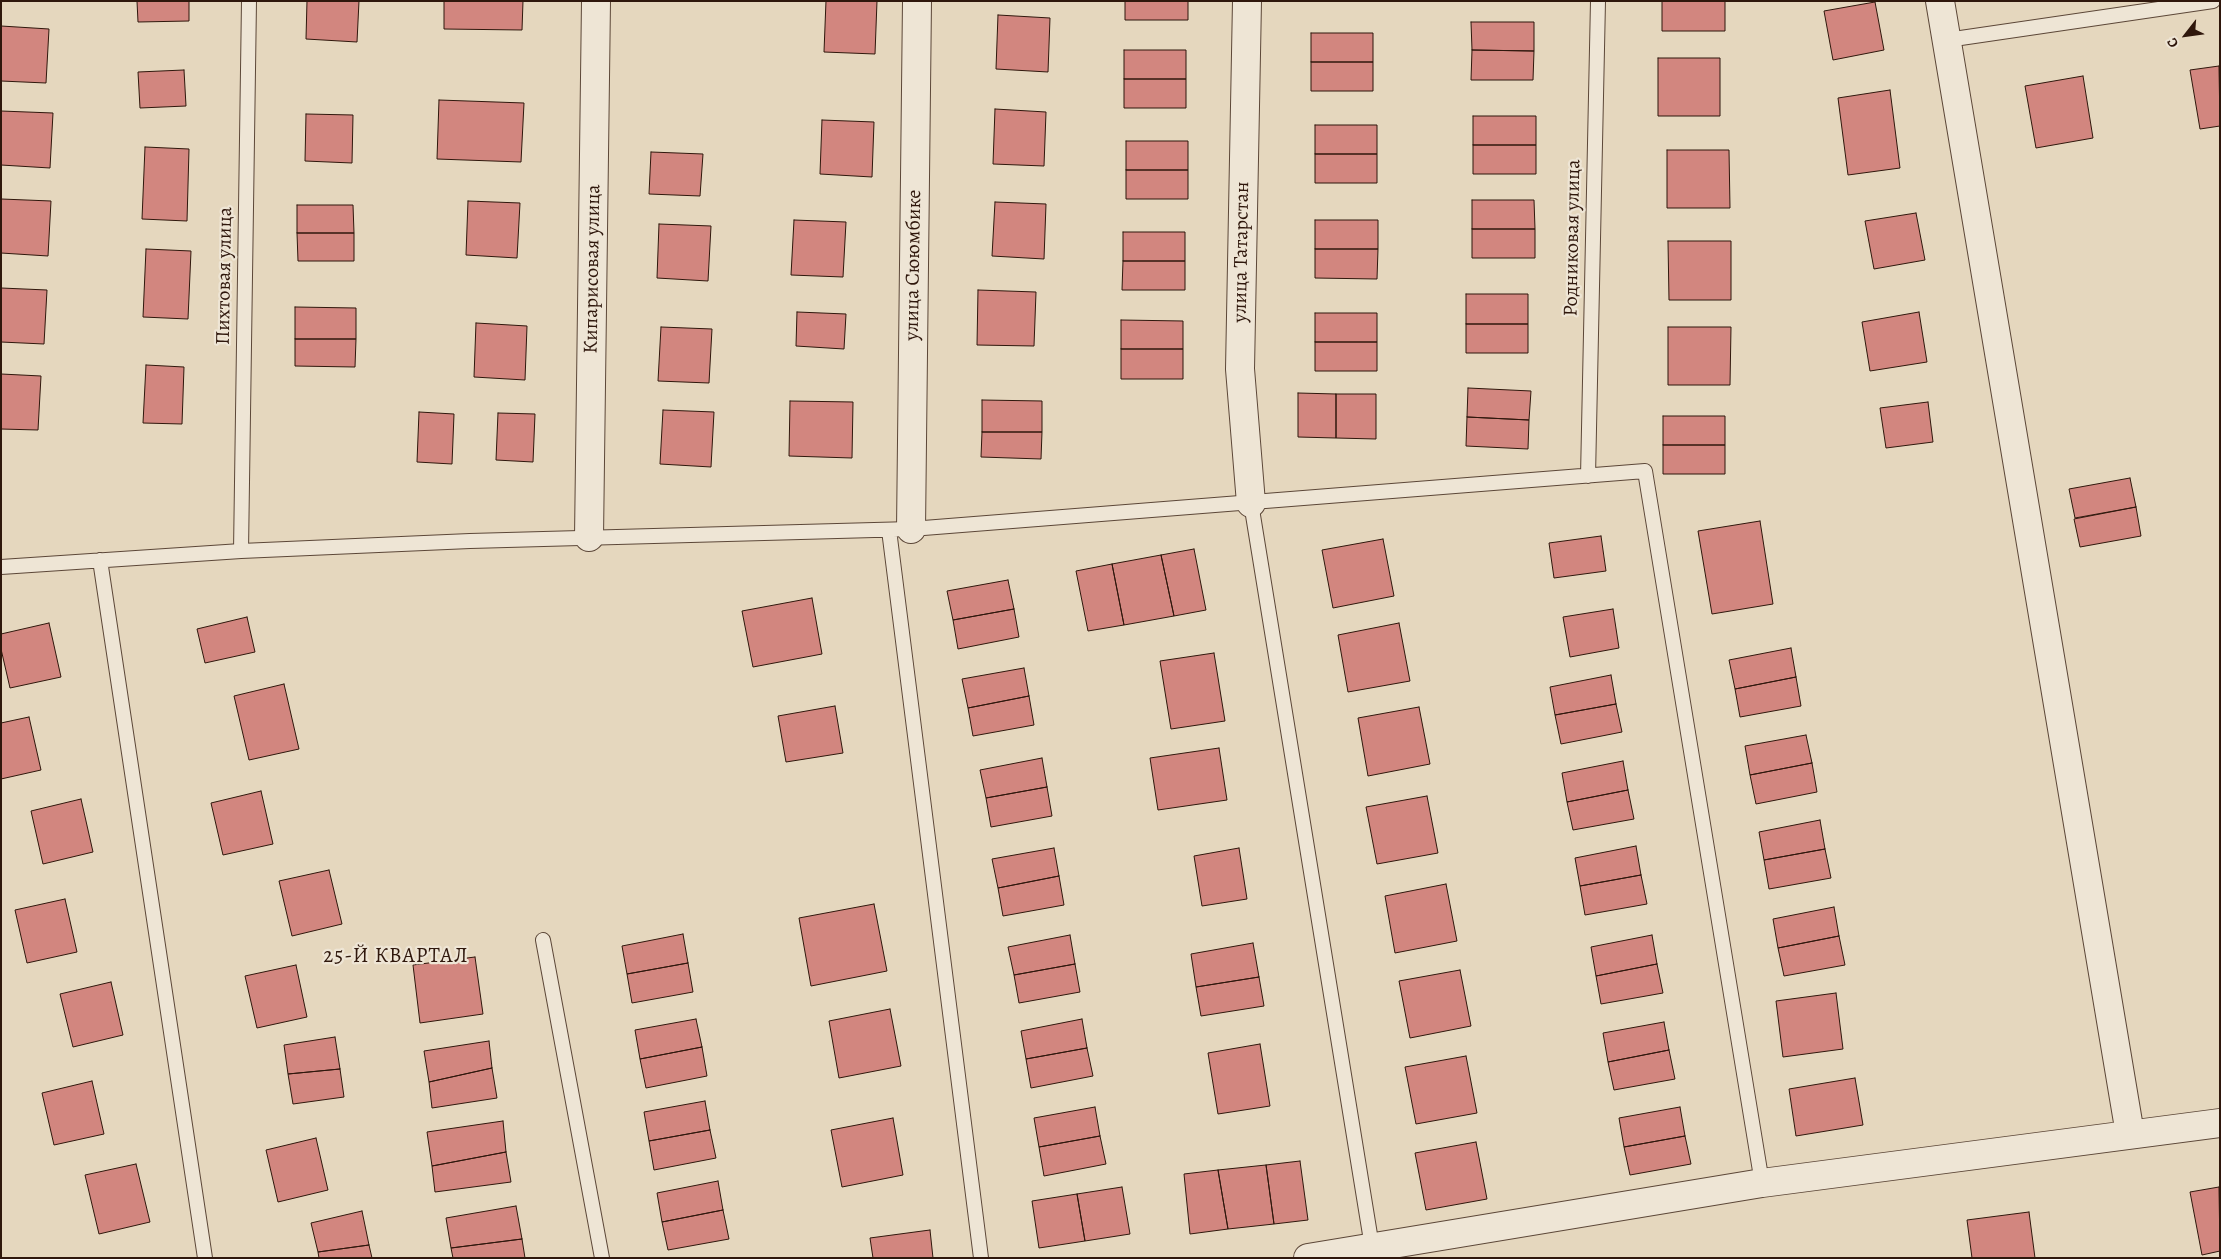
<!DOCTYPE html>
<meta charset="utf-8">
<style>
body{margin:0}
#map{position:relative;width:2221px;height:1259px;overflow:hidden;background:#e5d7be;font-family:Alegreya,serif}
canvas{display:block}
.frame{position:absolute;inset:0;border:2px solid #2f170c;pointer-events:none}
.north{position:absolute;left:2161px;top:10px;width:50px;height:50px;-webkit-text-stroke:4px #eee5d5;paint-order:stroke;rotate:240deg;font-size:14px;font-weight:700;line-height:20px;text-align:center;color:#2f170c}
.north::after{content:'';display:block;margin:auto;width:18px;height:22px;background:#2f170c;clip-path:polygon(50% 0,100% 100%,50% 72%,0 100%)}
</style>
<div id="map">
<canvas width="2221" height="1259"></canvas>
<div class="frame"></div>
<div class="north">С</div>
</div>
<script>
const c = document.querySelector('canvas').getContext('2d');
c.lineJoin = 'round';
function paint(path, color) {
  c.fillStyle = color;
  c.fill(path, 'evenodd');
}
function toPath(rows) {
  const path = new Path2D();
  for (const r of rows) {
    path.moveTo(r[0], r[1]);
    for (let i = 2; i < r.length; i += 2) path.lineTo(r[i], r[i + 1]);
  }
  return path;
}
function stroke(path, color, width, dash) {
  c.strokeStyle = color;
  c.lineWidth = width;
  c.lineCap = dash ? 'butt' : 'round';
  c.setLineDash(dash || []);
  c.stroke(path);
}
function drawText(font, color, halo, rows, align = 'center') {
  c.font = font + ' Alegreya,serif';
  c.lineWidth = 4.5;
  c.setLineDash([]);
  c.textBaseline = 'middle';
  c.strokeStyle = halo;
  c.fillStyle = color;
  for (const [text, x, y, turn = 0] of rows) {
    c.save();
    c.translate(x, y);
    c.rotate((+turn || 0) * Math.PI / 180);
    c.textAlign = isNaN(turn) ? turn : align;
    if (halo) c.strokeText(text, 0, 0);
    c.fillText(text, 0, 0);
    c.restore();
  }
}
const building = toPath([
 [137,1,189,1,189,21,138,22,137,1],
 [307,1,359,1,357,42,306,39,307,1],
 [444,1,523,1,522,30,444,29,444,1],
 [826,1,877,1,875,54,824,52,826,1],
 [1125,1,1188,1,1188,20,1125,20,1125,1],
 [1662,1,1725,1,1725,31,1662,31,1662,1],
 [1875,2,1884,50,1833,60,1824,11,1875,2],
 [998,15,1050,18,1048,72,996,69,998,15],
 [1471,22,1534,22,1534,51,1472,50,1471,22],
 [1,26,49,29,46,83,1,81,1,26],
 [1311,33,1373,33,1373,62,1311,62,1311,33],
 [1124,50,1186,50,1186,79,1124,79,1124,50],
 [1472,50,1534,51,1533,80,1471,80,1472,50],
 [1658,58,1720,58,1720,116,1658,116,1658,58],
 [1311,62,1373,62,1373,91,1311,91,1311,62],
 [2219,66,2220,126,2200,129,2190,70,2219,66],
 [184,70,186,106,140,108,138,72,184,70],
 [2083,76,2093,138,2036,148,2025,86,2083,76],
 [1124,79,1186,79,1186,108,1124,108,1124,79],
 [1890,90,1900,168,1848,175,1838,98,1890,90],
 [439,100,524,103,521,162,437,159,439,100],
 [995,109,1046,112,1044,166,993,164,995,109],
 [1,111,53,113,50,168,1,165,1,111],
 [306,114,353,115,352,163,305,161,306,114],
 [1473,116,1536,116,1536,145,1473,145,1473,116],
 [822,120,874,122,872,177,820,174,822,120],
 [1315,125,1377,125,1377,154,1315,154,1315,125],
 [1126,141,1188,141,1188,170,1126,170,1126,141],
 [1473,145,1536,145,1536,174,1473,174,1473,145],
 [145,147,189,149,187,221,142,219,145,147],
 [1667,150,1729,150,1730,208,1667,208,1667,150],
 [651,152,703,154,700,196,649,194,651,152],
 [1315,154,1377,154,1377,183,1315,183,1315,154],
 [1126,170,1188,170,1188,199,1126,199,1126,170],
 [1,199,51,201,48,256,1,253,1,199],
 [1472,200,1534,200,1535,229,1472,229,1472,200],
 [468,201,520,203,517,258,466,255,468,201],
 [995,202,1046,204,1044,259,992,256,995,202],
 [297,205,353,205,354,233,297,233,297,205],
 [1916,213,1925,260,1874,269,1865,221,1916,213],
 [794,220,846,222,843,277,791,275,794,220],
 [1315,220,1378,220,1378,249,1315,249,1315,220],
 [659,224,711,226,708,281,657,278,659,224],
 [1472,229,1535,229,1535,258,1472,258,1472,229],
 [1123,232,1185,232,1185,261,1123,261,1123,232],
 [297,233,354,233,354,261,298,261,297,233],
 [1668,241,1731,241,1731,300,1669,300,1668,241],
 [146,249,191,251,188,319,143,317,146,249],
 [1315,249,1378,249,1377,279,1315,278,1315,249],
 [1123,261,1185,261,1185,290,1122,290,1123,261],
 [1,288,47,290,44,344,1,342,1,288],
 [978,290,1036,292,1034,346,977,345,978,290],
 [1466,294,1528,294,1528,324,1466,324,1466,294],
 [295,307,356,308,356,339,295,339,295,307],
 [797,312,846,314,844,349,796,346,797,312],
 [1919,312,1927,362,1870,371,1862,322,1919,312],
 [1315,313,1377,313,1377,342,1315,342,1315,313],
 [1121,320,1183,321,1183,349,1121,349,1121,320],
 [476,323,527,326,525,380,474,377,476,323],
 [1466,324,1528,324,1528,353,1466,353,1466,324],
 [661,327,712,329,709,383,658,381,661,327],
 [1668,327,1731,327,1730,385,1668,385,1668,327],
 [295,339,356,339,355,367,295,366,295,339],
 [1315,342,1377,342,1377,371,1315,371,1315,342],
 [1121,349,1183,349,1183,379,1121,379,1121,349],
 [146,365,184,367,182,424,143,423,146,365],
 [1,374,41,376,38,430,1,429,1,374],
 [1468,388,1531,391,1529,420,1467,417,1468,388],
 [1298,393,1336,394,1336,438,1298,437,1298,393],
 [1336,394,1376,394,1376,439,1336,438,1336,394],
 [982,400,1042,401,1042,432,982,432,982,400],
 [790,401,853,402,852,458,789,456,790,401],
 [1928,402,1933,442,1886,448,1880,408,1928,402],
 [663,410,714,412,711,467,660,464,663,410],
 [419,412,454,414,452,464,417,462,419,412],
 [498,413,535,414,533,462,496,460,498,413],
 [1663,416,1725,416,1725,445,1663,445,1663,416],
 [1467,417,1529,420,1528,449,1466,446,1467,417],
 [982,432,1042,432,1041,459,981,457,982,432],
 [1663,445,1725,445,1725,474,1663,474,1663,445],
 [2130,478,2136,507,2075,518,2069,489,2130,478],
 [2136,507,2141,536,2080,547,2074,519,2136,507],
 [1760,521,1773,604,1712,614,1698,531,1760,521],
 [1601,536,1606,571,1554,578,1549,543,1601,536],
 [1383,539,1394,596,1333,608,1322,550,1383,539],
 [1194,549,1206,610,1174,616,1161,555,1194,549],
 [1161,555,1174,616,1124,625,1112,564,1161,555],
 [1112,564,1124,625,1088,631,1076,571,1112,564],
 [1008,580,1014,609,953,620,947,591,1008,580],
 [812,598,822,654,753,667,742,611,812,598],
 [1014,609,1019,637,958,649,953,620,1014,609],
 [1613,609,1619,648,1570,657,1563,617,1613,609],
 [247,617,255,652,205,663,197,629,247,617],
 [49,623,61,677,10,688,1,649,1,634,49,623],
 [1399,623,1410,681,1348,692,1338,635,1399,623],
 [1791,648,1796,677,1735,689,1729,660,1791,648],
 [1214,653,1225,721,1171,729,1160,661,1214,653],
 [1024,668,1029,696,968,708,962,679,1024,668],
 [1611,675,1616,704,1555,715,1550,687,1611,675],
 [1796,677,1801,706,1740,717,1735,689,1796,677],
 [284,684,299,749,249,760,234,696,284,684],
 [1029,696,1034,725,973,736,968,708,1029,696],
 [1616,704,1622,732,1561,744,1555,715,1616,704],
 [835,706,843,753,786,762,778,716,835,706],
 [1419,707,1430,764,1368,776,1358,718,1419,707],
 [29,717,41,770,1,779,1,723,29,717],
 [1806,735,1812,763,1750,775,1745,746,1806,735],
 [1219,748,1227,800,1158,810,1150,758,1219,748],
 [1042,758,1047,787,986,798,980,770,1042,758],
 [1623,761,1628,790,1567,802,1562,773,1623,761],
 [1812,763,1817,792,1756,804,1750,775,1812,763],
 [1047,787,1052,816,991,827,986,798,1047,787],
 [1628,790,1634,819,1573,830,1567,802,1628,790],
 [261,791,273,844,223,855,211,803,261,791],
 [1427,796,1438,853,1377,864,1366,807,1427,796],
 [81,799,93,852,43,864,31,811,81,799],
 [1820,820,1825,849,1764,860,1759,832,1820,820],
 [1636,846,1641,875,1580,886,1575,858,1636,846],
 [1054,848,1059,876,998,888,992,859,1054,848],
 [1239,848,1247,899,1202,906,1194,856,1239,848],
 [1825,849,1831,878,1769,889,1764,860,1825,849],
 [329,870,342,924,292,936,279,881,329,870],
 [1641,875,1647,904,1585,915,1580,886,1641,875],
 [1059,876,1064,905,1003,916,998,888,1059,876],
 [1446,884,1457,941,1395,953,1385,896,1446,884],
 [65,899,77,952,27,963,15,910,65,899],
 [874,904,887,971,811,986,799,918,874,904],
 [1834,907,1839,936,1778,948,1773,919,1834,907],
 [683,934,688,963,627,974,622,946,683,934],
 [1070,935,1075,964,1014,975,1008,947,1070,935],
 [1652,935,1657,964,1596,976,1591,947,1652,935],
 [1839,936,1845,965,1784,976,1778,948,1839,936],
 [1253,943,1259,977,1196,987,1191,954,1253,943],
 [475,957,483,1014,420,1023,413,965,475,957],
 [688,963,693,992,632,1003,627,974,688,963],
 [1075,964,1080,992,1019,1003,1014,975,1075,964],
 [1657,964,1663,993,1601,1004,1596,976,1657,964],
 [296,965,307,1017,257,1028,245,976,296,965],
 [1460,970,1471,1026,1410,1038,1399,981,1460,970],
 [1259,977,1264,1006,1201,1016,1196,987,1259,977],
 [111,982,123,1035,73,1047,60,994,111,982],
 [1836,993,1843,1049,1783,1057,1776,1001,1836,993],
 [890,1009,901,1066,839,1078,829,1021,890,1009],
 [696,1019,702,1047,640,1059,635,1030,696,1019],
 [1082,1019,1087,1048,1026,1059,1021,1031,1082,1019],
 [1664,1022,1669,1050,1608,1062,1603,1033,1664,1022],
 [335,1037,340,1069,288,1074,284,1045,335,1037],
 [489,1041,492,1068,429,1082,424,1051,489,1041],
 [1260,1044,1270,1106,1218,1114,1208,1053,1260,1044],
 [702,1047,707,1076,646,1088,640,1059,702,1047],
 [1087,1048,1093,1076,1031,1088,1026,1059,1087,1048],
 [1669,1050,1675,1079,1614,1090,1608,1062,1669,1050],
 [1466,1056,1477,1113,1416,1124,1405,1067,1466,1056],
 [492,1068,497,1098,432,1108,429,1082,492,1068],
 [340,1069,344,1097,293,1104,288,1074,340,1069],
 [1855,1078,1863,1125,1796,1136,1789,1089,1855,1078],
 [92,1081,104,1134,54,1145,42,1093,92,1081],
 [705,1101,710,1130,649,1141,644,1112,705,1101],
 [1095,1107,1100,1136,1039,1147,1034,1118,1095,1107],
 [1680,1107,1685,1136,1624,1147,1619,1118,1680,1107],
 [893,1118,903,1175,842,1187,831,1130,893,1118],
 [503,1121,506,1152,432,1166,427,1132,503,1121],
 [710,1130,716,1158,654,1170,649,1141,710,1130],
 [1100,1136,1106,1164,1044,1176,1039,1147,1100,1136],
 [1685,1136,1691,1164,1630,1175,1624,1147,1685,1136],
 [316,1138,328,1190,278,1202,266,1150,316,1138],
 [1476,1142,1487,1199,1426,1210,1415,1153,1476,1142],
 [506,1152,511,1182,435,1192,432,1166,506,1152],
 [1300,1161,1308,1220,1274,1224,1266,1165,1300,1161],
 [136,1164,150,1222,99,1234,85,1175,136,1164],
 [1266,1165,1274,1224,1228,1229,1218,1170,1266,1165],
 [1218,1170,1228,1229,1190,1234,1184,1174,1218,1170],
 [718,1181,723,1210,662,1222,657,1193,718,1181],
 [1122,1187,1130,1234,1085,1241,1077,1194,1122,1187],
 [2219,1187,2220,1251,2202,1255,2190,1192,2219,1187],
 [1077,1194,1085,1241,1039,1248,1032,1201,1077,1194],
 [516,1206,522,1239,451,1248,446,1218,516,1206],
 [723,1210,729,1239,668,1250,662,1222,723,1210],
 [362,1211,369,1245,318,1252,311,1223,362,1211],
 [2029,1212,2035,1258,1972,1258,1967,1220,2029,1212],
 [930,1230,933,1258,873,1258,870,1238,930,1230],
 [522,1239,525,1258,453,1258,451,1248,522,1239],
 [369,1245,372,1258,319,1258,318,1252,369,1245]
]);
paint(building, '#d2867f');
stroke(building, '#2f170c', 1);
const lane = toPath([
 [1947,40,2213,1],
 [1588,476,1598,1],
 [1251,503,1373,1253],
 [889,530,981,1258],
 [241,551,249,1],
 [100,560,205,1258],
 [1,567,241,551,470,541,911,529,1645,471,1762,1183],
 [543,940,602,1258]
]);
const street = toPath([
 [1247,1,1240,369,1251,503],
 [1940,1,2130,1134],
 [911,529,917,1],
 [589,537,596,1],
 [1308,1258,1762,1183,2220,1123]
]);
stroke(lane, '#5c4738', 16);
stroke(street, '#5c4738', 30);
stroke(lane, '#eee5d5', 14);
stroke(street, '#eee5d5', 28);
drawText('20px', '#2f170c', '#eee5d5', [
 ["Родниковая улица",1573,238,-89],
 ["улица Татарстан",1242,252,-89],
 ["улица Сююмбике",914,265,-89],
 ["Кипарисовая улица",593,269,-89],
 ["Пихтовая улица",225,276,-89]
]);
c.letterSpacing = '1px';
drawText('21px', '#2f170c', '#eee5d5', [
 ["25-Й КВАРТАЛ",396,957]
]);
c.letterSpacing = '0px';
</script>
